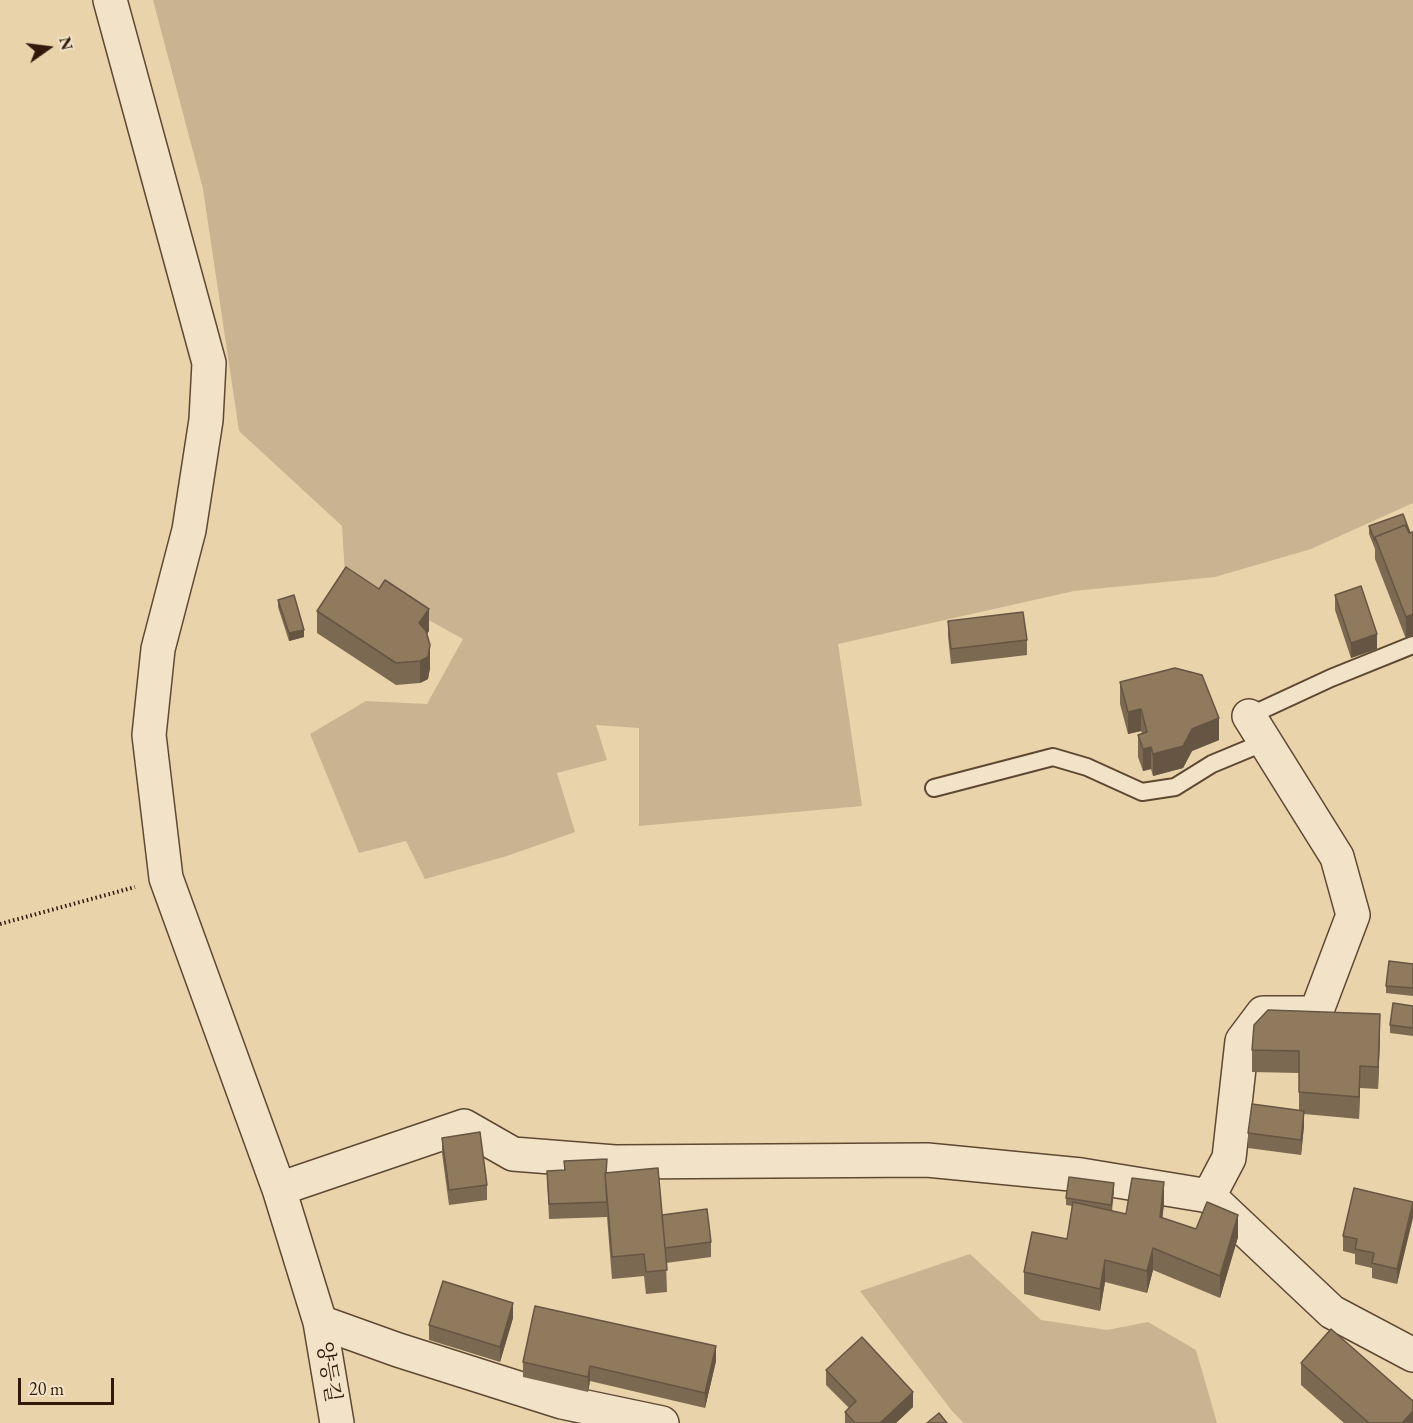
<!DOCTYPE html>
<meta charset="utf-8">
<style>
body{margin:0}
#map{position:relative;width:1413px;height:1423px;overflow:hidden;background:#e9d3ab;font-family:"EB Garamond",serif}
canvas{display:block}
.north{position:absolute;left:18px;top:18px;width:60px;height:60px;-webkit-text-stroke:4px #f1e2c8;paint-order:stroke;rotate:76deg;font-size:16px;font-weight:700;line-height:24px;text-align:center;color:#30190a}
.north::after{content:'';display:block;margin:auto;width:21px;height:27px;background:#30190a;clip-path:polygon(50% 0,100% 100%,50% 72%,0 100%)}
.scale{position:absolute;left:18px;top:1378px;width:96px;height:27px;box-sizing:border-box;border:3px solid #30190a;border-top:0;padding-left:8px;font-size:18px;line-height:21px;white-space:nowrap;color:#30190a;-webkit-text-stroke:4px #f1e2c8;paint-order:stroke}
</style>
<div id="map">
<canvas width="1413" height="1423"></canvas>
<div class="north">N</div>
<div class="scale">20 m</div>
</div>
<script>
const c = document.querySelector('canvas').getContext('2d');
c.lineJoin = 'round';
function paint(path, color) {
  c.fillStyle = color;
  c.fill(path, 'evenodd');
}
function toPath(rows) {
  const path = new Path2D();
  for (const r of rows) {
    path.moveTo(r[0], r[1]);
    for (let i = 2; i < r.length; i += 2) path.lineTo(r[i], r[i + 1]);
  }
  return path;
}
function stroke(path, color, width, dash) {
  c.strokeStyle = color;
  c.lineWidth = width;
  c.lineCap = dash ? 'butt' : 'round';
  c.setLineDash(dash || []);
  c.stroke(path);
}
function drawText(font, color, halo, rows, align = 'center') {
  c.font = font + ' "EB Garamond","Noto Serif KR",serif';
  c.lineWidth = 6;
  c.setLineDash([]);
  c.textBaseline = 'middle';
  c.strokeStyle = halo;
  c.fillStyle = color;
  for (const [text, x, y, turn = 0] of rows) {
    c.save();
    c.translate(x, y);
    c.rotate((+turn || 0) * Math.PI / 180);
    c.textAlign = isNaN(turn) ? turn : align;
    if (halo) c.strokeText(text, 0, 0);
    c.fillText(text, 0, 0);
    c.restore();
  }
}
paint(toPath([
 [153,0,1413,0,1413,503,1311,549,1215,577,1074,591,838,644,862,806,639,826,639,728,596,725,607,760,557,773,575,832,507,856,425,879,406,841,359,853,310,734,366,701,427,704,463,639,345,574,342,526,239,431,203,189],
 [970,1254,1041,1320,1107,1330,1148,1322,1196,1350,1217,1423,964,1423,952,1411,860,1291]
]), '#cab390');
const service = toPath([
 [1249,716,1331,678,1413,645],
 [934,788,1053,757,1087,767,1142,792,1175,787,1212,764,1265,742]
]);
const minor = toPath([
 [110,0,209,363,206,420,189,530,158,649,149,735,166,878,279,1189,320,1322,398,1350,562,1402,662,1423],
 [279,1189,464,1126,513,1154,615,1162,927,1160,1081,1175,1209,1196,1332,1312,1413,1355],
 [1209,1196,1229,1158,1242,1041,1263,1013,1316,1013,1353,915,1337,857,1249,716],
 [320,1322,337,1423]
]);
stroke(service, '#5e4832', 20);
stroke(minor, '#5e4832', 36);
stroke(toPath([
 [0,924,135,887]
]), '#30190a', 4, [1.5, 3]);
stroke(service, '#f1e2c8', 16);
stroke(minor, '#f1e2c8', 33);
paint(toPath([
 [1369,526,1410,533,1406,639,1375,559,1375,549,1369,534],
 [1335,595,1377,649,1351,658,1335,610],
 [278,600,304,637,289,641,278,607],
 [317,611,429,631,427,634,430,668,428,679,420,683,396,685,317,633],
 [948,621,1027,640,1027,655,951,664,948,636],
 [1120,682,1219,740,1192,751,1183,768,1153,776,1151,769,1143,771,1138,757,1138,735,1142,733,1141,731,1128,734,1120,704],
 [1413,964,1413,996,1386,993,1386,986],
 [1413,1006,1413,1036,1390,1033,1390,1025],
 [1380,1036,1378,1089,1360,1088,1359,1119,1304,1114,1304,1126,1301,1155,1248,1148,1248,1133,1299,1111,1299,1073,1252,1072,1252,1050],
 [442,1138,487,1185,487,1200,449,1205,442,1153],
 [564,1161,607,1173,662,1215,711,1242,711,1257,666,1263,667,1292,646,1294,644,1276,612,1279,607,1217,549,1219,547,1171,564,1170],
 [1114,1191,1112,1211,1126,1214,1164,1204,1162,1218,1196,1229,1238,1237,1220,1298,1153,1270,1147,1293,1105,1282,1100,1311,1024,1294,1024,1272,1067,1239,1072,1206,1066,1205,1066,1198],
 [1413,1202,1397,1284,1372,1278,1372,1268,1355,1264,1355,1254,1343,1251,1343,1236],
 [513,1318,500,1362,429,1340,429,1325],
 [716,1361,705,1408,590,1381,588,1392,523,1377,523,1362],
 [1301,1363,1413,1423,1344,1423,1301,1385],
 [826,1370,913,1407,896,1423,845,1423,845,1412,849,1408,826,1385]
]), '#7c6951');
paint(toPath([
 [429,609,429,631,419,645,419,623],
 [1413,614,1413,636,1406,639,1406,617],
 [304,630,304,637,289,641,289,633],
 [1377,634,1377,649,1351,658,1351,643],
 [430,645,430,668,428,679,420,683,420,661],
 [1141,709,1141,731,1128,734,1128,712],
 [1219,718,1219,740,1192,751,1183,768,1153,776,1153,754,1192,729],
 [1151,747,1151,769,1143,771,1143,749],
 [1380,1014,1380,1036,1378,1089,1378,1067],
 [1360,1066,1360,1088,1359,1119,1359,1097],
 [1304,1111,1304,1126,1301,1155,1301,1140],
 [1164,1182,1164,1204,1160,1239,1160,1217],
 [1114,1183,1114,1191,1111,1212,1111,1205],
 [1413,1204,1413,1218,1397,1284,1397,1269],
 [1238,1215,1238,1237,1220,1298,1220,1276],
 [1153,1248,1153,1270,1147,1293,1147,1271],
 [1105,1260,1105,1282,1100,1311,1100,1289],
 [513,1303,513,1318,500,1362,500,1347],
 [716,1346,716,1361,705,1408,705,1393],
 [590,1366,590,1381,588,1392,588,1377],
 [913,1392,913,1407,896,1423,880,1423],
 [1413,1411,1413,1423,1402,1423]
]), '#655542');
const building = toPath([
 [1403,514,1410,533,1409,533,1405,525,1375,537,1375,541,1369,526,1403,514],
 [1405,525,1409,533,1413,532,1413,614,1406,617,1375,537,1405,525],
 [346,567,379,589,385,580,429,609,419,623,426,631,430,645,428,657,420,661,396,663,317,611,346,567],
 [1361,586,1377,634,1351,643,1335,595,1361,586],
 [294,595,304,630,289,633,278,600,294,595],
 [1023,612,1027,640,951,649,948,621,1023,612],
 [1175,668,1202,675,1219,718,1192,729,1183,746,1153,754,1151,747,1143,749,1138,735,1147,732,1141,709,1128,712,1120,682,1175,668],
 [1389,961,1413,964,1413,988,1386,986,1389,961],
 [1393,1003,1413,1006,1413,1028,1390,1025,1393,1003],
 [1268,1010,1380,1014,1378,1067,1360,1066,1359,1097,1299,1092,1299,1051,1252,1050,1254,1025,1268,1010],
 [1252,1104,1304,1111,1301,1140,1248,1133,1252,1104],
 [480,1132,487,1185,449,1190,442,1138,480,1132],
 [607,1159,606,1173,605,1173,607,1202,549,1204,547,1171,565,1170,564,1161,607,1159],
 [658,1168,667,1270,646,1272,644,1254,612,1257,605,1173,658,1168],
 [1069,1177,1114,1183,1111,1205,1066,1198,1069,1177],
 [1132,1178,1164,1182,1160,1217,1196,1229,1207,1202,1238,1215,1220,1276,1153,1248,1147,1271,1105,1260,1100,1289,1024,1272,1032,1232,1067,1239,1073,1202,1126,1214,1132,1178],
 [1354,1188,1413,1202,1397,1269,1372,1263,1374,1253,1355,1249,1357,1239,1343,1236,1354,1188],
 [707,1209,711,1242,665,1248,662,1215,707,1209],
 [443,1281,513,1303,500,1347,429,1325,443,1281],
 [535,1306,716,1346,705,1393,590,1366,588,1377,523,1362,535,1306],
 [1331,1329,1413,1401,1413,1411,1402,1423,1369,1423,1301,1363,1331,1329],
 [862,1337,913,1392,880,1423,855,1423,845,1412,856,1401,826,1370,862,1337],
 [939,1413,947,1423,927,1423,939,1413]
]);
paint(building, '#907a5e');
stroke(building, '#655542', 1.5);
drawText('21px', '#30190a', '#f1e2c8', [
 ["양등길",328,1372,81]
]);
</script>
